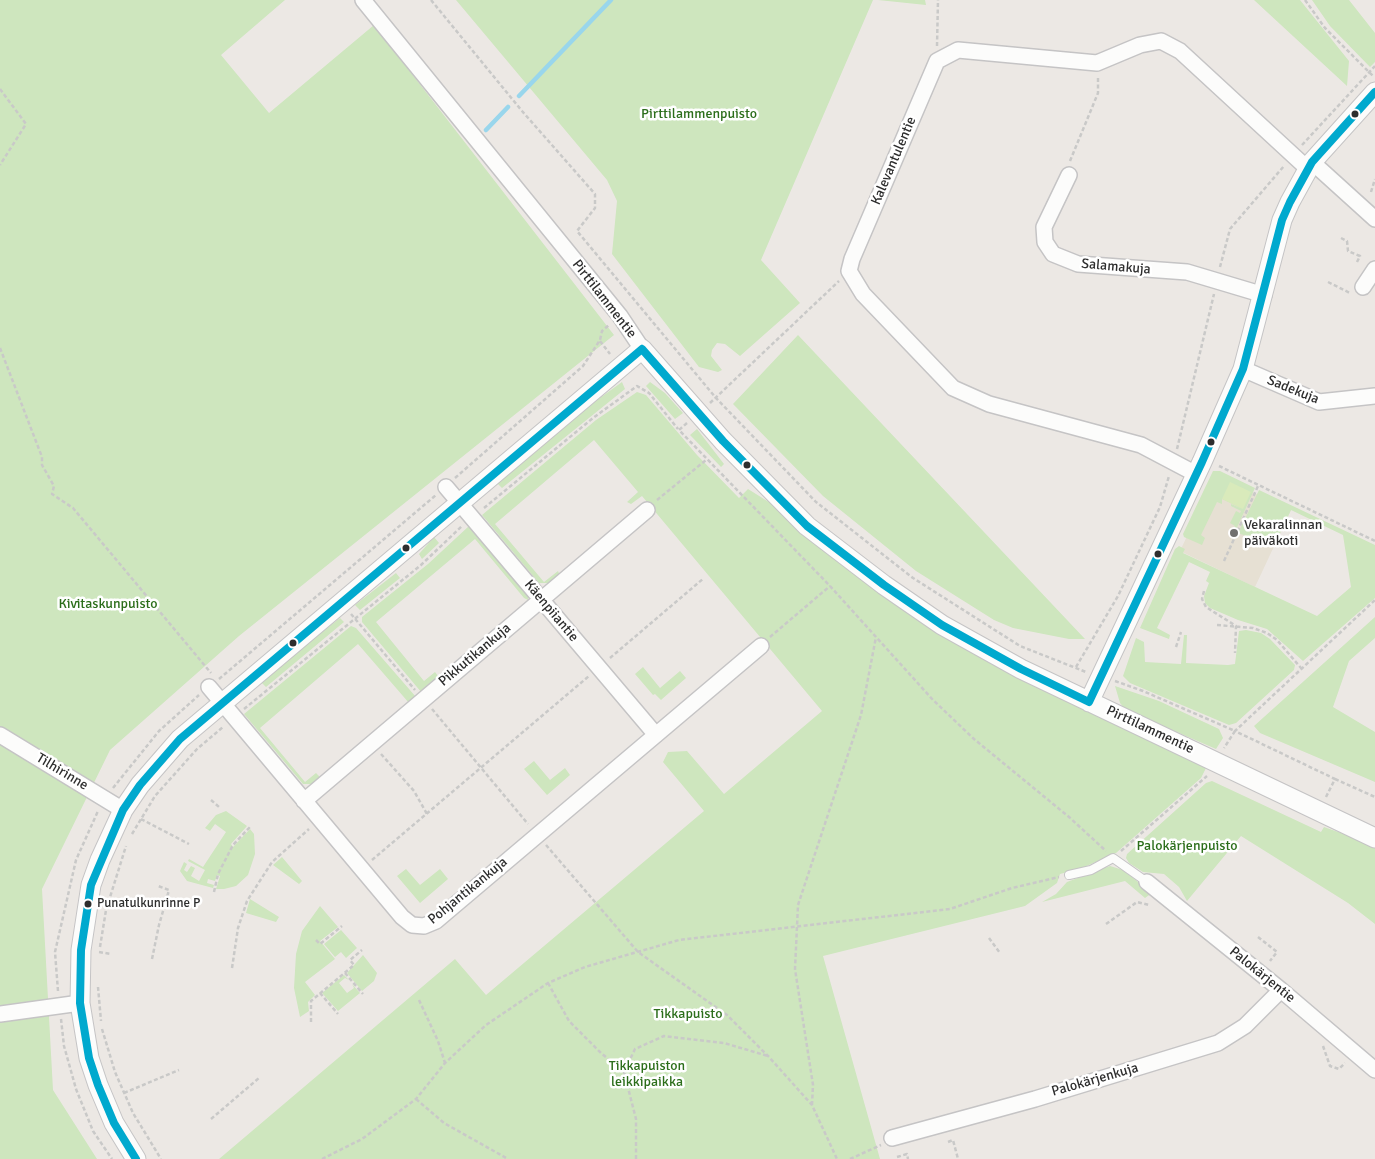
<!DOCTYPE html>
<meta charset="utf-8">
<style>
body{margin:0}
canvas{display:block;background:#ece8e4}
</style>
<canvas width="1375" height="1159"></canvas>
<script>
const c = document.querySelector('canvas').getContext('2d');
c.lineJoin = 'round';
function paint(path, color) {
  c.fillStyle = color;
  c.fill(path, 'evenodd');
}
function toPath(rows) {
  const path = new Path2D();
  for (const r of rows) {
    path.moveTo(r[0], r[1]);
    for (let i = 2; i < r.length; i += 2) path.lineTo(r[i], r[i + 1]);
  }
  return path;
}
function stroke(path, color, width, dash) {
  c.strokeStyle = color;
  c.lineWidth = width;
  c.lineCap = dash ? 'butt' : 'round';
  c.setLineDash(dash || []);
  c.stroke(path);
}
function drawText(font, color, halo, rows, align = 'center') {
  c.font = font + ' Signika,sans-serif';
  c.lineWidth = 5;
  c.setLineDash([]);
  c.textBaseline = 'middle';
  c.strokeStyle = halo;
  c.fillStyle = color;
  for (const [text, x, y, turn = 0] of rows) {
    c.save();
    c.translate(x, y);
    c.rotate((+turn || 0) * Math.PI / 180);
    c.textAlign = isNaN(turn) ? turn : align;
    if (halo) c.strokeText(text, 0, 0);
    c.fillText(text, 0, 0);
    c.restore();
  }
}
paint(toPath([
 [1216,475,1291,510,1255,587,1180,551]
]), '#e6e0d3');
paint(toPath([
 [0,0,285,0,221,55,269,113,374,25,614,335,239,636,110,750,42,889,53,1090,97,1159,0,1159],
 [456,0,873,0,761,260,800,303,740,356,725,344,717,343,712,350,711,356,722,370,718,372,699,367,612,254,617,201,607,180],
 [878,0,925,0,926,5],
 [1254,0,1300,0,1349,61,1347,86],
 [1312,0,1349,0,1375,33,1375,62,1370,67,1330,26],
 [798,335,1085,639,1069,639,1013,628,994,620,916,571,823,496,733,404],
 [622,382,625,389,502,488,496,482,575,416],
 [650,382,665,393,683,413,675,419,646,386],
 [637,392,646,395,697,455,739,498,748,489,772,504,880,591,1206,768,1201,778,1116,853,1082,868,1060,874,1057,883,1025,906,823,956,880,1159,219,1159,455,959,486,995,704,811,663,762,668,752,687,751,724,794,822,711,642,496,631,504,627,502,638,492,594,440,495,524,544,582,558,571,560,576,549,583,539,583,482,515,596,420],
 [697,429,724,464,721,467,690,435],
 [1213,471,1220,471,1255,488,1234,534,1232,534,1235,526,1230,523,1236,511,1240,513,1241,511,1231,506,1231,504,1243,509,1222,499,1222,504,1217,502,1201,535,1205,538,1202,545,1184,537,1183,534],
 [1259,490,1375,545,1375,598,1303,661,1267,629,1238,620,1210,608,1205,603,1204,596,1209,583,1206,581,1210,572,1189,562,1157,628,1170,635,1169,639,1140,628,1175,549,1179,546,1185,549,1183,553,1317,616,1351,587,1343,535,1291,510,1274,546,1238,533],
 [469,526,528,595,528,600,524,598,475,539,376,622,424,681,435,672,438,676,437,679,422,693,362,622,362,617,428,564],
 [434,537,439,543,422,559,419,554],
 [396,573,400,578,360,610,355,605],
 [1375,617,1375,638,1349,661,1333,707,1375,732,1375,782,1260,733,1254,726],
 [340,618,344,622,266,687,260,681],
 [351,626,356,628,416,697,409,703,358,644,260,728,305,782,316,773,319,776,319,779,312,784,303,784,244,714],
 [1246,630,1261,633,1270,639,1295,665,1294,670,1236,723,1229,725,1130,683,1123,676,1136,638,1144,642,1145,662,1181,664,1184,635,1187,635,1186,663,1228,665,1235,664,1239,631],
 [643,667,660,688,680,671,686,678,661,700,655,694,653,695,635,674],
 [1115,686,1159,701,1219,729,1223,738,1216,749,1126,710,1120,703],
 [534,761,550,780,565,768,570,775,547,795,524,769],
 [1212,781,1321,832,1324,827,1375,845,1375,924,1348,903,1241,836,1187,901,1179,887,1164,874,1143,872,1129,863,1126,858,1127,854,1206,783],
 [226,811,247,826,231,844,233,847,250,829,254,834,255,854,248,875,236,886,224,889,216,889,220,876,217,875,215,881,208,879,207,883,214,885,213,888,187,881,180,871,184,862,187,864,184,870,187,872,191,866,195,868,191,876,199,881,205,870,188,861,189,859,203,867,226,832,215,824,210,831,205,828,216,815],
 [282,857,302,881,299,884,273,865],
 [1110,866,1123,870,1152,893,1145,898,1125,881,1042,902,1056,894,1067,882],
 [406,869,420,885,440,869,448,879,420,903,397,876],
 [250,899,279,917,276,922,246,913],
 [320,906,338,927,320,941,335,959,305,982,315,995,308,1002,309,1011,300,1017,294,988,296,954,302,931],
 [341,930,357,948,346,958,341,952,335,957,324,944],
 [363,955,377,973,374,981,362,991,347,973],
 [344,975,349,980,345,978,339,983,347,993,354,988,352,984,360,993,338,1011,322,993]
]), '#cee6be');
paint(toPath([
 [1230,482,1251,492,1243,509,1222,499]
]), '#d9eabb');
stroke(toPath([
 [519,96,611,0],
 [486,130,508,107]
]), '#99d6ec', 4.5);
const service = toPath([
 [1069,875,1091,870,1113,858,1147,882]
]);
const minor = toPath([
 [363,0,620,316,642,349],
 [1312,162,1375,219],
 [1069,175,1044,227,1045,242,1053,254,1078,264,1187,272,1264,295],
 [1363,287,1375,269],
 [1243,369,1319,402,1375,396],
 [1196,474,1141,445,989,404,953,388,863,294,849,271,852,259,937,61,958,50,1097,63,1140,45,1161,41,1180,51,1308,169],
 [446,487,656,735],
 [209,687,402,917,412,925,424,926,436,921,761,646],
 [0,735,123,810],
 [304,801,647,510],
 [1147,882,1281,990,1375,1070],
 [0,1014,80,1003],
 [892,1138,1035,1099,1218,1043,1245,1026,1281,990]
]);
const tertiary = toPath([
 [1089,702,1202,462,1243,369,1282,220,1290,202,1312,162,1375,92],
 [136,1159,114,1123,98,1085,89,1058,80,1003,81,950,91,885,100,860,123,810,140,785,180,739,642,349,723,441,807,526,884,585,942,625,1021,669,1375,838]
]);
stroke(service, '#c5c4c5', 10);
stroke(minor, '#c5c4c5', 18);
stroke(tertiary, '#c5c4c5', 21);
stroke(toPath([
 [431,0,522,111,595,194,595,208,577,231,716,398,816,502,913,578,1020,646,1086,672],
 [1305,0,1325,28,1374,77],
 [937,46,938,0],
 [0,89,26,124,0,165],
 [1302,145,1375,66],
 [1070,161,1098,93,1098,77],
 [1371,192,1375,179],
 [1341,238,1347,241,1348,251,1360,256,1356,264],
 [1220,267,1230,229,1284,166],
 [1328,282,1350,293],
 [600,341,610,354],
 [0,348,42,457,42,465,54,486,52,494,73,508,211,673],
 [710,403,839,281],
 [687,423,679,430,830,586,933,700,974,739,1069,817,1106,851],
 [1177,449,1214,294],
 [1219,466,1375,541],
 [455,478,583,366,600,340,602,331,609,325],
 [657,500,706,460],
 [484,508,593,418,637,386,649,393,678,429],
 [1224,561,1258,486],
 [1204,591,1202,599,1206,607,1236,626,1235,653],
 [351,614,415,690],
 [1217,625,1253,628,1267,633,1277,640,1301,668],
 [770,637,830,586],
 [1176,647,1181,632],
 [610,658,704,578],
 [1076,667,1118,596,1160,507,1169,476],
 [219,679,436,495],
 [1115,681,1143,691,1235,731,1224,748],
 [244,709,421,565,462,526],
 [432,709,528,824],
 [381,754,414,791,427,814],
 [1335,779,1375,797],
 [113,788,159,731,199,695],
 [1326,797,1335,779,1235,731,1375,600],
 [211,800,219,807],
 [141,819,189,844],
 [132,834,155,796,197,749,223,727],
 [546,845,638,952,727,1015,769,1057,812,1105,837,1159],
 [1121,851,1207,776],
 [372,860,589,676],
 [214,892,218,874,233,845,250,827],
 [1106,924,1137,902,1149,905],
 [1258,937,1277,952,1270,961],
 [989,938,1000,953],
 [316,940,320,944,342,926],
 [100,947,106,910,126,846],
 [99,952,111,954],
 [152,959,159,925,169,890,158,886],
 [232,968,238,928,247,901,272,862,309,829],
 [345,973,363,994],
 [548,983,569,1021,601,1053,624,1072],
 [98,987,101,1021],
 [58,991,55,952,76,860,98,811],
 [320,993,338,1014],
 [419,1000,438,1041,445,1063],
 [61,1019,64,1046,76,1089,93,1131,112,1159],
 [311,1022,311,1001,354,965,350,960,362,950],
 [102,1029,115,1072,133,1113,161,1159],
 [1323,1046,1330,1066,1339,1069,1345,1063],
 [124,1093,179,1070],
 [416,1099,444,1123,508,1159],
 [812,1105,813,1085,795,969,798,905,861,715,876,637],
 [211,1119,259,1078],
 [948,1142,953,1140,958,1159],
 [897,1157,907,1154,908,1159],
 [322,1159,362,1139,416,1099,445,1063,486,1025,548,983,585,967,679,940,950,909,1012,888,1059,877],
 [636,1159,636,1119,624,1072,635,1049,664,1036,724,1043,768,1056],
 [850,1159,881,1145]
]), '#c9c9c8', 2.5, [4, 2.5]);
stroke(service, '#fcfcfb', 8);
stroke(minor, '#fcfcfb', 15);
stroke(tertiary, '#fcfcfb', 19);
stroke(toPath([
 [642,349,723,441,807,526,884,585,942,625,1021,669,1089,702],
 [1089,702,1202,462,1243,369,1282,220,1290,202,1312,162,1375,92],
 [136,1159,114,1123,98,1085,89,1058,80,1003,81,950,91,885,123,810,140,785,180,739,642,349]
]), '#00a9ce', 8);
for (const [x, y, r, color] of [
 [1355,114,4.5,"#2e2e2e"],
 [1211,442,4.5,"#2e2e2e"],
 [747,465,4.5,"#2e2e2e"],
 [1234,533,5,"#706f6e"],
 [406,548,4.5,"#2e2e2e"],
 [1158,554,4.5,"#2e2e2e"],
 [293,643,4.5,"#2e2e2e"],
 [88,904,4.5,"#2e2e2e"]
]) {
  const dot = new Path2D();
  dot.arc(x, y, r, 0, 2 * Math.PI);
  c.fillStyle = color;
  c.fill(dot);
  stroke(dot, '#fff', 2);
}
drawText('13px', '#2e2e2e', '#fff', [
 ["Punatulkunrinne P",97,904]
], 'left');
drawText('14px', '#2c6e1b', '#fff', [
 ["Pirttilammenpuisto",699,114],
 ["Kivitaskunpuisto",108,604],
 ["Palokärjenpuisto",1187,846],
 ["Tikkapuisto",688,1014],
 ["Tikkapuiston",647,1066],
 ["leikkipaikka",647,1082]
]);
drawText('14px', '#2e2e2e', '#fff', [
 ["Kalevantulentie",894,161,-67],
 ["Salamakuja",1116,267,5],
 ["Pirttilammentie",604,299,52],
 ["Sadekuja",1293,390,22],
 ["Käenpiiantie",551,611,50],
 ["Pikkutikankuja",475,655,-40],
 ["Pirttilammentie",1150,730,25],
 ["Tilhirinne",62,772,31],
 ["Pohjantikankuja",468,891,-39],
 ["Palokärjentie",1262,975,39],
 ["Palokärjenkuja",1095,1080,-16]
]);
drawText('14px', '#2e2e2e', '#fff', [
 ["Vekaralinnan",1244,525],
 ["päiväkoti",1244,541]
], 'left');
</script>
